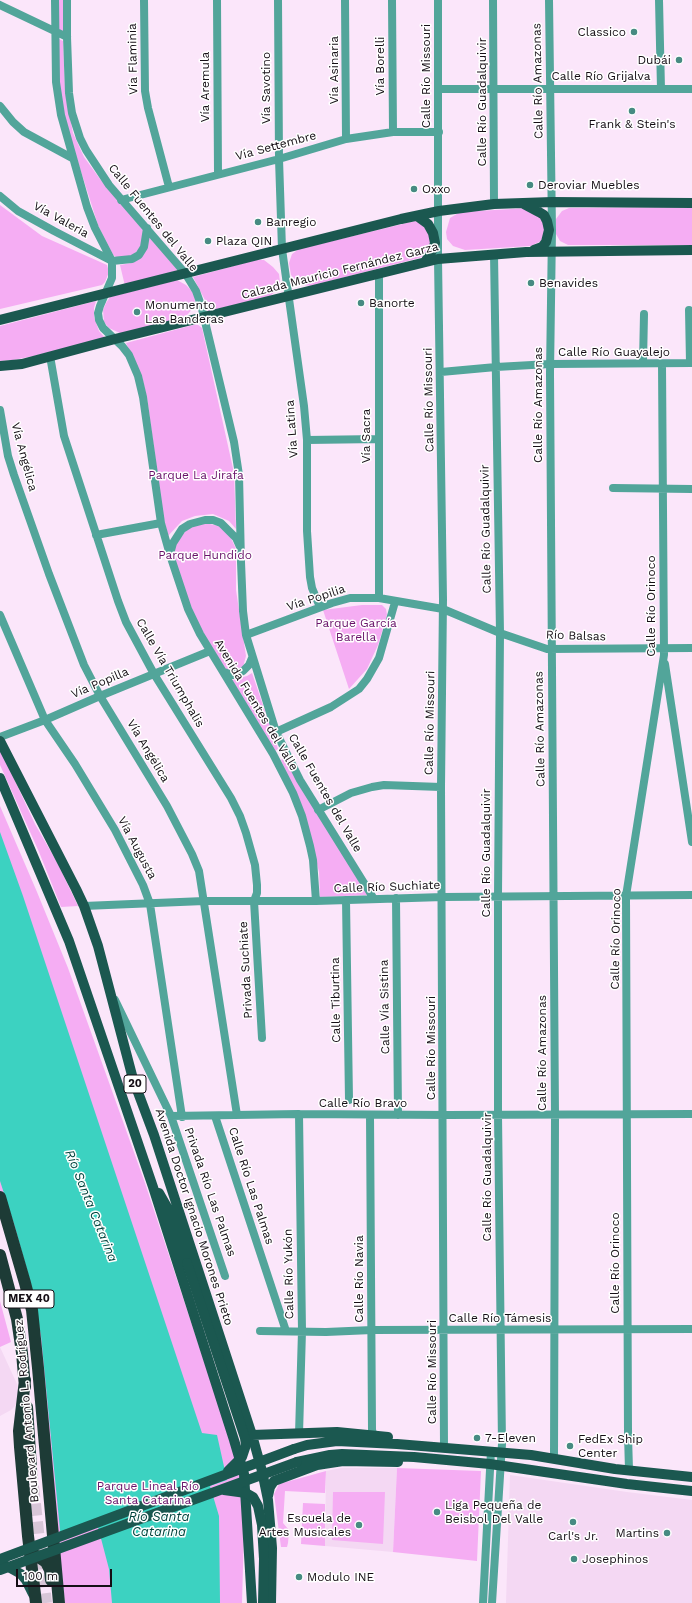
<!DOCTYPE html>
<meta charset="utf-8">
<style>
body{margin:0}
#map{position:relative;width:692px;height:1603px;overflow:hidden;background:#fbe6fa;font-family:"Work Sans",sans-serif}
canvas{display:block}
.scale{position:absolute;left:16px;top:1569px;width:96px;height:18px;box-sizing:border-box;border:2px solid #150e15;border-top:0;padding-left:5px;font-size:12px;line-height:14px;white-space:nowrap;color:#150e15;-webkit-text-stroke:3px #fff;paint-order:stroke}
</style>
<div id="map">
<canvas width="692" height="1603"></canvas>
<div class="scale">100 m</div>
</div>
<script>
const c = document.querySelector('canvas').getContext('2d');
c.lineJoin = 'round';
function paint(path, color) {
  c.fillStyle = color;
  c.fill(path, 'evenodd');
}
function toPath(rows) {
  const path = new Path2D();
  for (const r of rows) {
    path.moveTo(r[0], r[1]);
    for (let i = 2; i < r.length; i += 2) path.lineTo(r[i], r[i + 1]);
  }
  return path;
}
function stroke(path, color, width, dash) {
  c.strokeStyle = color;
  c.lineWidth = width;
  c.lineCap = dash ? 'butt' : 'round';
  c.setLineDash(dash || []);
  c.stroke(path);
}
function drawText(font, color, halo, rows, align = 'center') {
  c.font = font + ' "Work Sans",sans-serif';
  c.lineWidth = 3;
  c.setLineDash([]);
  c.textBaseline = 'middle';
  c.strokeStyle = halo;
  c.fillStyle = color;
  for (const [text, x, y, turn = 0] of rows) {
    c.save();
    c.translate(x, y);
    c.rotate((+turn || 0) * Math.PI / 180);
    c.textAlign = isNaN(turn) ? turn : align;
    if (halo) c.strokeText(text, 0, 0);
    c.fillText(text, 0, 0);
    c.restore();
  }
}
paint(toPath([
 [0,1347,17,1384,19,1392,18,1400,15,1406,11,1410,0,1416],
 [341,1468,397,1468,393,1552,325,1546,326,1471],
 [510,1475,627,1492,692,1500,692,1603,506,1603]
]), '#f4d8f3');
paint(toPath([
 [58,0,64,0,64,34,58,32],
 [57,38,63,41,65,90,73,133,84,157,100,179,143,229,142,244,134,255,118,258,113,255,98,225,64,118,60,94],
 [0,205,42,236,107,265,109,272,105,282,102,285,0,309],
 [692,207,692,245,568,245,560,241,556,234,556,219,562,211,569,208],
 [529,208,535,210,545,225,544,234,541,241,531,246,465,250,453,246,447,239,446,232,450,218,460,212],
 [415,221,425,223,433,239,427,254,419,258,311,286,303,285,296,281,291,275,289,263,292,254,299,249],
 [150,237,178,270,125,286,120,265,131,263],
 [256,260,264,260,273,267,279,274,280,282,277,290,269,297,208,311,206,302,193,277],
 [177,280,186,285,193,292,195,299,194,307,188,314,182,318,122,334,109,328,104,322,103,310,106,303,110,297],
 [96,301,94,308,94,317,99,331,105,338,34,356,13,360,0,361,0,326],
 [197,324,202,328,234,473,236,529,229,521,213,514,195,516,182,521,168,536,163,515,147,398,142,377,126,343],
 [205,523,219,526,230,536,236,549,236,590,246,656,243,667,232,673,224,668,201,633,180,579,174,556,175,544,188,528],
 [362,605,382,605,386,609,387,615,378,645,367,669,349,689,323,610],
 [252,673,278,749,275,751,232,680,247,676],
 [0,749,35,824,58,864,78,906,61,907,39,852,0,765],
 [284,758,368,895,320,897,319,872,306,820,281,760],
 [0,806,37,892,68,968,145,1183,241,1473,244,1531,242,1603,65,1603,34,1317,0,1202],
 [0,1301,11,1342,0,1347],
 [397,1468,481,1471,477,1561,393,1552],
 [326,1471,325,1493,285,1491,283,1523,289,1530,288,1543,287,1547,281,1547,274,1494,279,1484],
 [333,1492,385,1492,383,1544,332,1540],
 [303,1503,325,1504,325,1546,301,1544]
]), '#f5adf3');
paint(toPath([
 [0,832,23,896,202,1433,217,1435,227,1480,210,1486,219,1516,220,1603,112,1603,109,1569,98,1527,61,1540,41,1336,31,1284,14,1224,0,1181]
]), '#3cd2c1');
stroke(toPath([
 [31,1468,46,1603]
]), '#d8c6d8', 12, [12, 6]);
stroke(toPath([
 [55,0,56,82,61,115,87,207,95,228,112,261,112,278,100,306,98,313,99,320,103,328,122,346,129,355,138,376,143,397,161,523,170,555,188,609,200,634,273,754,293,793,302,816,310,846,313,860,316,901],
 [67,0,67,37,69,93,72,113,80,138,86,150,109,185,185,273,196,291,201,305,234,442,239,475,241,562,243,611,246,635,276,732,300,780,374,899],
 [144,0,145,91,148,108,169,187],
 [217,0,218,174],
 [278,0,279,159,282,249,304,406,307,440,307,531,310,577,312,588,320,607],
 [345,0,346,139],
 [392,0,393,132],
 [438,0,438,259,443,599,441,787,444,1447],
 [493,0,494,204],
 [549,0,552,230,550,373,555,1115,554,1458],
 [659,0,661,89],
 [0,5,67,37],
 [439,89,692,89],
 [0,106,13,122,24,132,72,158],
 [0,196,18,211,54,231,112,261,132,259,139,255,144,247,147,228],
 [121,200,279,159,346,139,393,132,439,132],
 [689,310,690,363],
 [50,356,64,436,118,601,126,622,154,674,231,798,240,816,246,833,255,865,257,885,257,893,254,901,262,1038],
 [643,363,644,314],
 [441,372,496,367,550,364,692,363],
 [0,410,8,456,14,475,49,574,84,665,100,696,167,806,192,854,199,871,237,1115],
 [307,440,379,439],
 [613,488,692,489],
 [96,535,161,523],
 [170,554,173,543,182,529,190,524,205,520,213,520,221,523,236,538,240,547],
 [379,598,379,273],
 [0,615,45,720,75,764,115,830,143,885,150,904,182,1117],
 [246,635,332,603,350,598,379,598,443,609,500,633,547,649,692,648],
 [665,664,692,842],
 [224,672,233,675,243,671,249,665,252,658],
 [276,732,331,707,359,689,367,679,379,658,395,602],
 [0,737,45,720,100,696,210,651],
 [318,810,351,793,372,787,384,785,441,787],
 [396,898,398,1115],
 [346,900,349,1100],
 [84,906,204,901,316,901,443,897,692,895],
 [115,1000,171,1116,225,1276],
 [299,1114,302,1331,299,1434],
 [370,1115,372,1430,375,1440],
 [171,1116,299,1114,447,1115,692,1114],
 [215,1116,286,1331],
 [260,1331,326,1332,372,1330,692,1329],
 [629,1470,628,1435,626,896,664,655,662,364],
 [483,1603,491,1451],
 [492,1603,502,1444,498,1115,498,896,500,633,494,254]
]), '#52a59a', 8);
stroke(toPath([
 [524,204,539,212,544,215,547,221,549,230,546,242,542,247,534,250],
 [417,216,428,224,433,233,435,243,433,249,425,262],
 [0,320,401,219,439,211,494,204,552,202,692,203],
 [0,366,22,364,115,339,438,259,526,252,692,250],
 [0,741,76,889,84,906,98,946,133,1079,154,1135,252,1435,262,1471,268,1500,272,1548,271,1603],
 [0,778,69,941,153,1187,234,1440,244,1474,252,1603],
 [159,1193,167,1207,187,1263],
 [252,1435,337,1432,388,1437],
 [294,1449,307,1445,337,1441,397,1444,531,1455,615,1469,692,1477],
 [297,1462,330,1455,342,1454,414,1457,490,1464,627,1484,692,1491],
 [268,1496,270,1487,274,1481,317,1465,343,1461,398,1462],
 [3,1564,21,1574,26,1580,33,1594]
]), '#1b5850', 10);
stroke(toPath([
 [0,1197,25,1283,32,1310,38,1368,59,1603],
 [0,1255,17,1319,22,1353,25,1387],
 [25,1380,19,1431,20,1447,28,1536,36,1603],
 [27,1407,31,1468],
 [30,1554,37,1556,46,1562,50,1570,51,1580]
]), '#1d3b36', 12);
stroke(toPath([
 [187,1263,245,1438,246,1445,242,1457,228,1471],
 [224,1490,246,1493,253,1497,258,1506,262,1525,264,1559,263,1603],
 [0,1559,294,1449],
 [0,1570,297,1462]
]), '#1b5850', 10);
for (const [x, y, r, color] of [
 [634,32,4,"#468b82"],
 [679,60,4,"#468b82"],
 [632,111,4,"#468b82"],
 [530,185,4,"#468b82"],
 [414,189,4,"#468b82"],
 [258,222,4,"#468b82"],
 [208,241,4,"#468b82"],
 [531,283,4,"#468b82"],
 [361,303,4,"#468b82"],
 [137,312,4,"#468b82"],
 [477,1438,4,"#468b82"],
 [570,1446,4,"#468b82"],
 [437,1512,4,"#468b82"],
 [573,1522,4,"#468b82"],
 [359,1525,4,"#468b82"],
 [667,1533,4,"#468b82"],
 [574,1559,4,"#468b82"],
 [299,1577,4,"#468b82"]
]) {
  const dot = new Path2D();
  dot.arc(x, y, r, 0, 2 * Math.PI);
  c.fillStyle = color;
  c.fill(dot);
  stroke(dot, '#fff', 1.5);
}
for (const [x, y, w] of [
 [135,1084,22],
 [29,1299,50]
]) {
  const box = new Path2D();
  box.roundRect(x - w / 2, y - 9, w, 18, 3);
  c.fillStyle = '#fff';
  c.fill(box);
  stroke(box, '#150e15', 1);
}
drawText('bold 11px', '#150e15', null, [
 ["20",135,1084],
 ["MEX 40",29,1299]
]);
drawText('12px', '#150e15', '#fff', [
 ["Classico",626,32,"right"],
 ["Dubái",671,60,"right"],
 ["Frank & Stein's",632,124,"center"],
 ["Deroviar Muebles",538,185],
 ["Oxxo",422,189],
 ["Banregio",266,222],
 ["Plaza QIN",216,241],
 ["Benavides",539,283],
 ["Banorte",369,303],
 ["Monumento",145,305],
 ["Las Banderas",145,319],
 ["7-Eleven",485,1438],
 ["FedEx Ship",578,1439],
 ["Center",578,1453],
 ["Liga Pequeña de",445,1505],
 ["Beisbol Del Valle",445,1519],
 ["Escuela de",351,1518,"right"],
 ["Artes Musicales",351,1532,"right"],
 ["Martins",659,1533,"right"],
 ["Carl's Jr.",573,1536,"center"],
 ["Josephinos",582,1559],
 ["Modulo INE",307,1577]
], 'left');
drawText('12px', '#150e15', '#fff', [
 ["Vía Flaminia",133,59,-91],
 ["Vía Borelli",380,66,-90],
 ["Vía Asinaria",334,70,-90],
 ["Calle Río Missouri",426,76,-90],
 ["Calle Río Grijalva",601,76],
 ["Calle Río Amazonas",538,81,-91],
 ["Vía Aremula",205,87,-90],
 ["Vía Savotino",266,88,-90],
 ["Calle Río Guadalquivir",482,102,-90],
 ["Vía Settembre",276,146,-15],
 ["Calle Fuentes del Valle",153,218,51],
 ["Vía Valeria",61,220,29],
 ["Calzada Mauricio Fernández Garza",340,271,-14],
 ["Calle Río Guayalejo",614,352],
 ["Calle Río Missouri",429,400,-91],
 ["Calle Río Amazonas",538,405,-90],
 ["Vía Latina",292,429,-94],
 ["Vía Sacra",366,436,-90],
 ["Vía Angélica",24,457,75],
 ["Calle Río Guadalquivir",486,529,-91],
 ["Vía Popilia",316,598,-18],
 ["Calle Río Orinoco",651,606,-90],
 ["Río Balsas",576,636,2],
 ["Calle Vía Triumphalis",170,673,60],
 ["Vía Popilla",100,683,-23],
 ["Avenida Fuentes del Valle",256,705,59],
 ["Calle Río Missouri",430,723,-89],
 ["Calle Río Amazonas",540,729,-91],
 ["Vía Angélica",148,751,59],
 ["Calle Fuentes del Valle",325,793,60],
 ["Vía Augusta",137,848,62],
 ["Calle Río Guadalquivir",486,853,-90],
 ["Calle Río Suchiate",387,887,-2],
 ["Calle Río Orinoco",616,939,-89],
 ["Privada Suchiate",246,970,-93],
 ["Calle Tiburtina",336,1000,-91],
 ["Calle Vía Sistina",385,1007,-91],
 ["Calle Río Missouri",431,1048,-90],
 ["Calle Río Amazonas",542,1053,-90],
 ["Calle Río Bravo",363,1103],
 ["Calle Río Guadalquivir",487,1177,-90],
 ["Calle Río Las Palmas",251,1186,72],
 ["Privada Río Las Palmas",210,1192,71],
 ["Avenida Doctor Ignacio Morones Prieto",194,1217,72],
 ["Calle Río Orinoco",615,1263,-90],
 ["Calle Río Yukón",289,1274,-91],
 ["Calle Río Navia",359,1279,-90],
 ["Calle Río Támesis",500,1318],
 ["Calle Río Missouri",432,1372,-90],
 ["Boulevard Antonio L. Rodríguez",27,1411,-95]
]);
drawText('12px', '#69126a', '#fff', [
 ["Parque La Jirafa",196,475],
 ["Parque Hundido",205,555],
 ["Parque García",356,623],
 ["Barella",356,637],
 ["Parque Lineal Río",148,1486],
 ["Santa Catarina",148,1500]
]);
drawText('italic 13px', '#00433c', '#fff', [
 ["Río Santa Catarina",91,1206,68],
 ["Río Santa",159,1517],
 ["Catarina",159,1532]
]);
</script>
